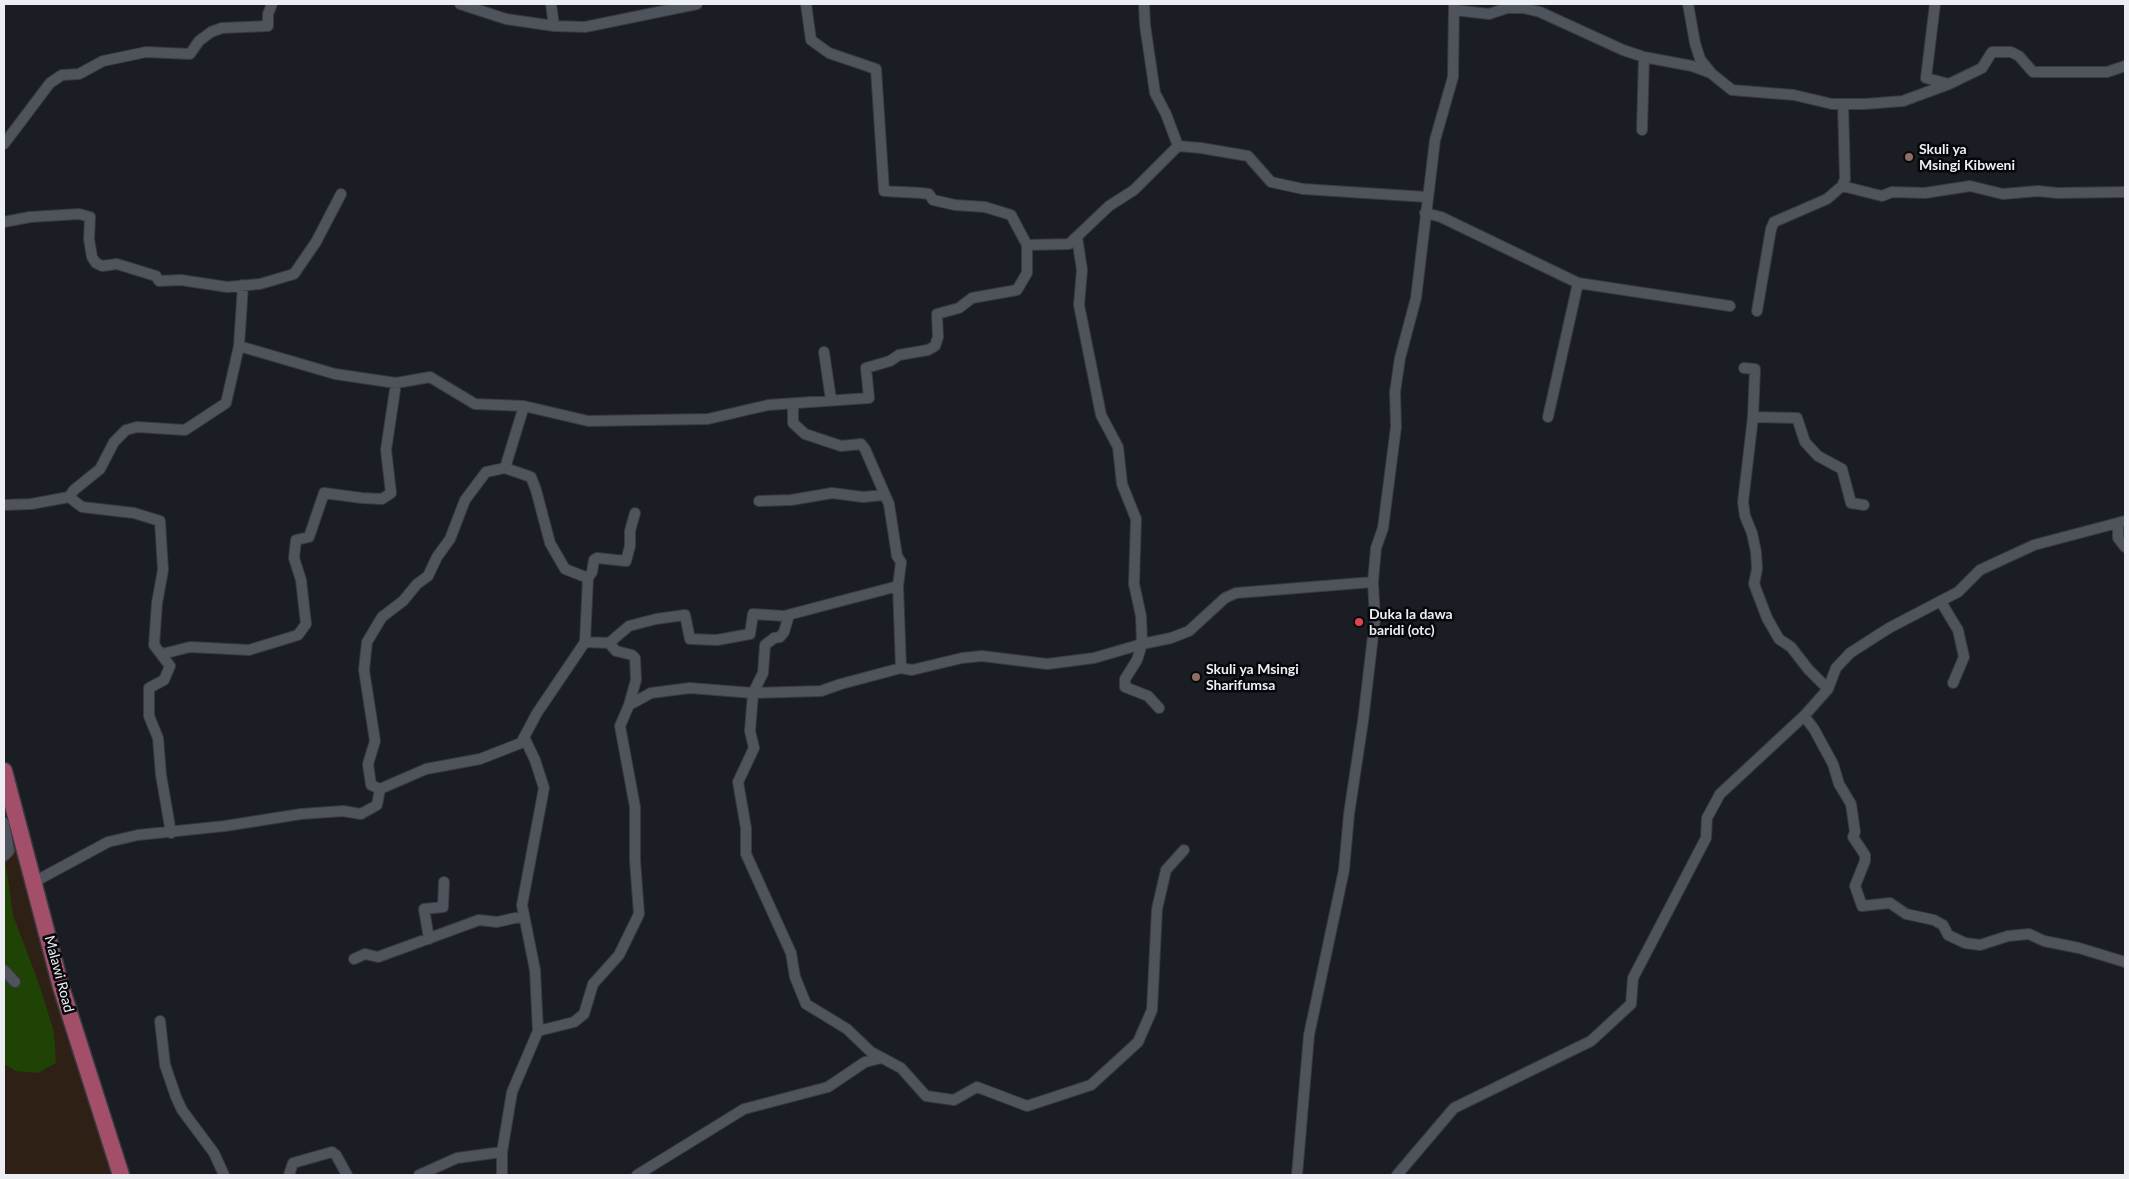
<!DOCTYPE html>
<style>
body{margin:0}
#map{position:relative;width:2129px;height:1179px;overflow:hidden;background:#1a1d24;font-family:Lato,sans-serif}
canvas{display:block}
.frame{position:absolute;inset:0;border:5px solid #eceef3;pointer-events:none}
</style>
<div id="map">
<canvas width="2129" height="1179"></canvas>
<div class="frame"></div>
</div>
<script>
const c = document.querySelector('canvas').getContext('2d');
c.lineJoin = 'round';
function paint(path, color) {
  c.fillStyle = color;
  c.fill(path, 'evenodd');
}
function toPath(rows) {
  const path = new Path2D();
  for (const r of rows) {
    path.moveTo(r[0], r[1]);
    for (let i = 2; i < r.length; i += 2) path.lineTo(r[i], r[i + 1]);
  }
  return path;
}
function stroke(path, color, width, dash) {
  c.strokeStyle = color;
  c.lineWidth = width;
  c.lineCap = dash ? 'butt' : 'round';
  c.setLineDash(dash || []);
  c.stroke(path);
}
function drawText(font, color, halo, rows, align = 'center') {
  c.font = font + ' Lato,sans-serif';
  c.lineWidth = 5;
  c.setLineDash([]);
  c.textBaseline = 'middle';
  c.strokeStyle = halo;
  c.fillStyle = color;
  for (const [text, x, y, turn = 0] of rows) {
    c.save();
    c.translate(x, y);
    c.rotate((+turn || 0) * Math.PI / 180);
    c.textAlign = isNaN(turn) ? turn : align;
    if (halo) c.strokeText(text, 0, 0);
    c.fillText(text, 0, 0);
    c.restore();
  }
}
paint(toPath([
 [4,777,33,903,113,1175,4,1175]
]), '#2f2016');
paint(toPath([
 [4,851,13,915,39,984,54,1032,56,1063,38,1073,16,1071,4,1064]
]), '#1f4305');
const minor = toPath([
 [460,4,506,19,554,26,585,27,697,4],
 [551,4,554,26],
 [806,4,811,40,829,53,876,69,884,191,921,193,929,194,933,200,955,205,985,207,1011,215,1027,245,1069,244,1109,206,1134,190,1178,146],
 [1144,4,1145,25,1155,93,1166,114,1178,146],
 [1688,4,1695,43,1700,59,1712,74,1732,90,1794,95,1832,104,1865,104,1903,101,1949,84,1982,68,1992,52,2011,52,2019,56,2033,72,2107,72,2125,66],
 [1935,4,1926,78,1949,84],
 [1454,10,1489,14,1507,8,1523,8,1540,12,1623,50,1644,57,1642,130],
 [1644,57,1692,66,1711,73],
 [4,144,50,83,62,75,79,74,103,61,146,52,190,54,199,41,211,32,222,28,268,26,268,14,272,4],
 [1178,146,1201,148,1248,156,1271,182,1303,189,1427,197],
 [1842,186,1882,196,1892,192,1925,193,1970,186,2003,194,2038,191,2057,193,2125,192],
 [1425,213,1441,217,1578,283,1548,417],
 [4,222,30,217,79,214,90,217,89,239,92,257,96,263,102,266,117,264,156,276,159,281,181,280,227,287,260,284,294,274,316,242,341,194],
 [1077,237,1082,270,1079,305,1101,415,1118,447,1122,484,1136,519,1134,584,1141,616,1142,644,1137,660,1125,679,1125,687,1148,696,1159,708],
 [1578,283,1730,306],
 [243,285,239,346,335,374,396,383,430,377,475,404,524,406,588,421,708,419,768,405,869,398,866,368,890,361,899,355,928,350,935,346,938,337,937,314,959,308,972,298,1017,290,1027,273,1027,245],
 [1757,311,1771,229,1774,222,1827,199,1842,186,1845,179,1843,104],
 [824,352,831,400],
 [1744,368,1755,369,1753,417,1743,502,1745,516,1752,533,1756,552,1757,569,1754,584,1767,618,1779,639,1791,647,1808,669,1828,689],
 [524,406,505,468,531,477,536,490,550,543,565,569,588,578],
 [1753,417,1797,418,1805,442,1818,456,1842,469,1851,503,1864,505],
 [69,497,82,507,134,513,160,521,163,570,157,603,154,645,170,666,164,680,149,688,149,716,158,738,161,775,171,833],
 [759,501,791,500,832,493,863,497,884,495],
 [4,505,31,504,69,497,74,490,100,469,114,442,126,430,137,427,185,430,226,403,239,346],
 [2118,523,2118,538,2125,547],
 [1941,602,1958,630,1964,657,1953,683],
 [789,615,784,632,780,637,774,638,765,645,763,673,753,693,750,731,754,748,738,782,746,828,746,854,791,953,795,977,806,1004,847,1029,871,1052,901,1068,926,1096,954,1100,977,1087,1027,1106,1091,1085,1138,1042,1152,1010,1157,909,1166,870,1184,850],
 [585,642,609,643,629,626,656,619,685,615,690,639,717,640,750,634,753,614,784,616,898,586,901,562,897,556,889,504,865,449,861,444,841,446,805,434,793,423,793,404],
 [609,643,616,651,632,655,635,658,636,680,629,705],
 [162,654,190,647,249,650,298,635,306,624,301,580,294,558,296,540,309,537,324,493,362,498,382,499,391,493,386,450,396,383],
 [901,668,912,670,962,658,982,656,1047,664,1094,658,1142,644,1171,638,1189,631,1225,598,1236,593,1373,582],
 [1804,716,1814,729,1833,764,1839,784,1851,804,1855,832,1853,837,1865,855,1865,861,1855,886,1862,906,1890,903,1906,914,1934,920,1943,925,1948,935,1965,943,1980,945,2008,936,2029,934,2044,941,2079,948,2125,962],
 [380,789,426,769,480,759,521,743,537,713,585,642,588,578,592,572,594,560,597,558,626,561,630,546,630,531,635,513],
 [4,823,9,851,4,856],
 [34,882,108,842,138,835,225,826,301,814,343,811,361,814,377,805,380,789,371,785,368,764,375,741,364,670,367,642,382,617,403,601,417,584,428,576,437,557,450,539,465,500,486,472,505,468],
 [429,939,424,909,443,907,444,882],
 [354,959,365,954,378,957,479,920,497,922,524,916],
 [4,970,15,982],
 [160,1021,165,1065,176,1097,182,1110,214,1153,224,1175],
 [538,1031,574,1022,584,1014,593,984,619,955,639,914,635,860,635,807,620,726,629,705,651,693,690,688,753,693,821,691,841,684,901,668,898,586],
 [289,1175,293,1163,332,1152,336,1155,347,1175],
 [419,1175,457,1158,502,1152],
 [502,1175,502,1152,512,1092,538,1031,535,970,522,905,544,788,535,760,524,737],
 [637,1175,744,1109,828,1087,865,1062,882,1058],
 [1297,1175,1309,1035,1344,870,1349,814,1363,721,1375,619,1373,582,1376,548,1383,528,1396,427,1395,392,1400,358,1416,298,1435,140,1453,77,1454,4],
 [1397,1175,1454,1108,1591,1041,1631,1004,1633,978,1706,838,1707,818,1720,794,1804,716,1828,689,1836,668,1850,653,1889,628,1958,592,1980,570,2034,545,2125,521]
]);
const primary = toPath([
 [4,771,61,987,121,1175]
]);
stroke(minor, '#383a40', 12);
stroke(primary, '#383a40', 19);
stroke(minor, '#4f535b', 10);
stroke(primary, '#a34f6a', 16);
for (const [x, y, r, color] of [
 [1909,157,5,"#8d6e63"],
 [1359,622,5,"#e0444e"],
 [1196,677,5,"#8d6e63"]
]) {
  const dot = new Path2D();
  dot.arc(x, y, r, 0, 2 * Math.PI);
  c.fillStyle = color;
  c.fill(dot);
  stroke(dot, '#06070a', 2);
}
drawText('bold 14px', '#eceef3', '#06070a', [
 ["Skuli ya",1919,149],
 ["Msingi Kibweni",1919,165],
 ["Duka la dawa",1369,614],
 ["baridi (otc)",1369,630],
 ["Skuli ya Msingi",1206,669],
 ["Sharifumsa",1206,685]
], 'left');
drawText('14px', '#eceef3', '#06070a', [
 ["Malawi Road",59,974,75]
]);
</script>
